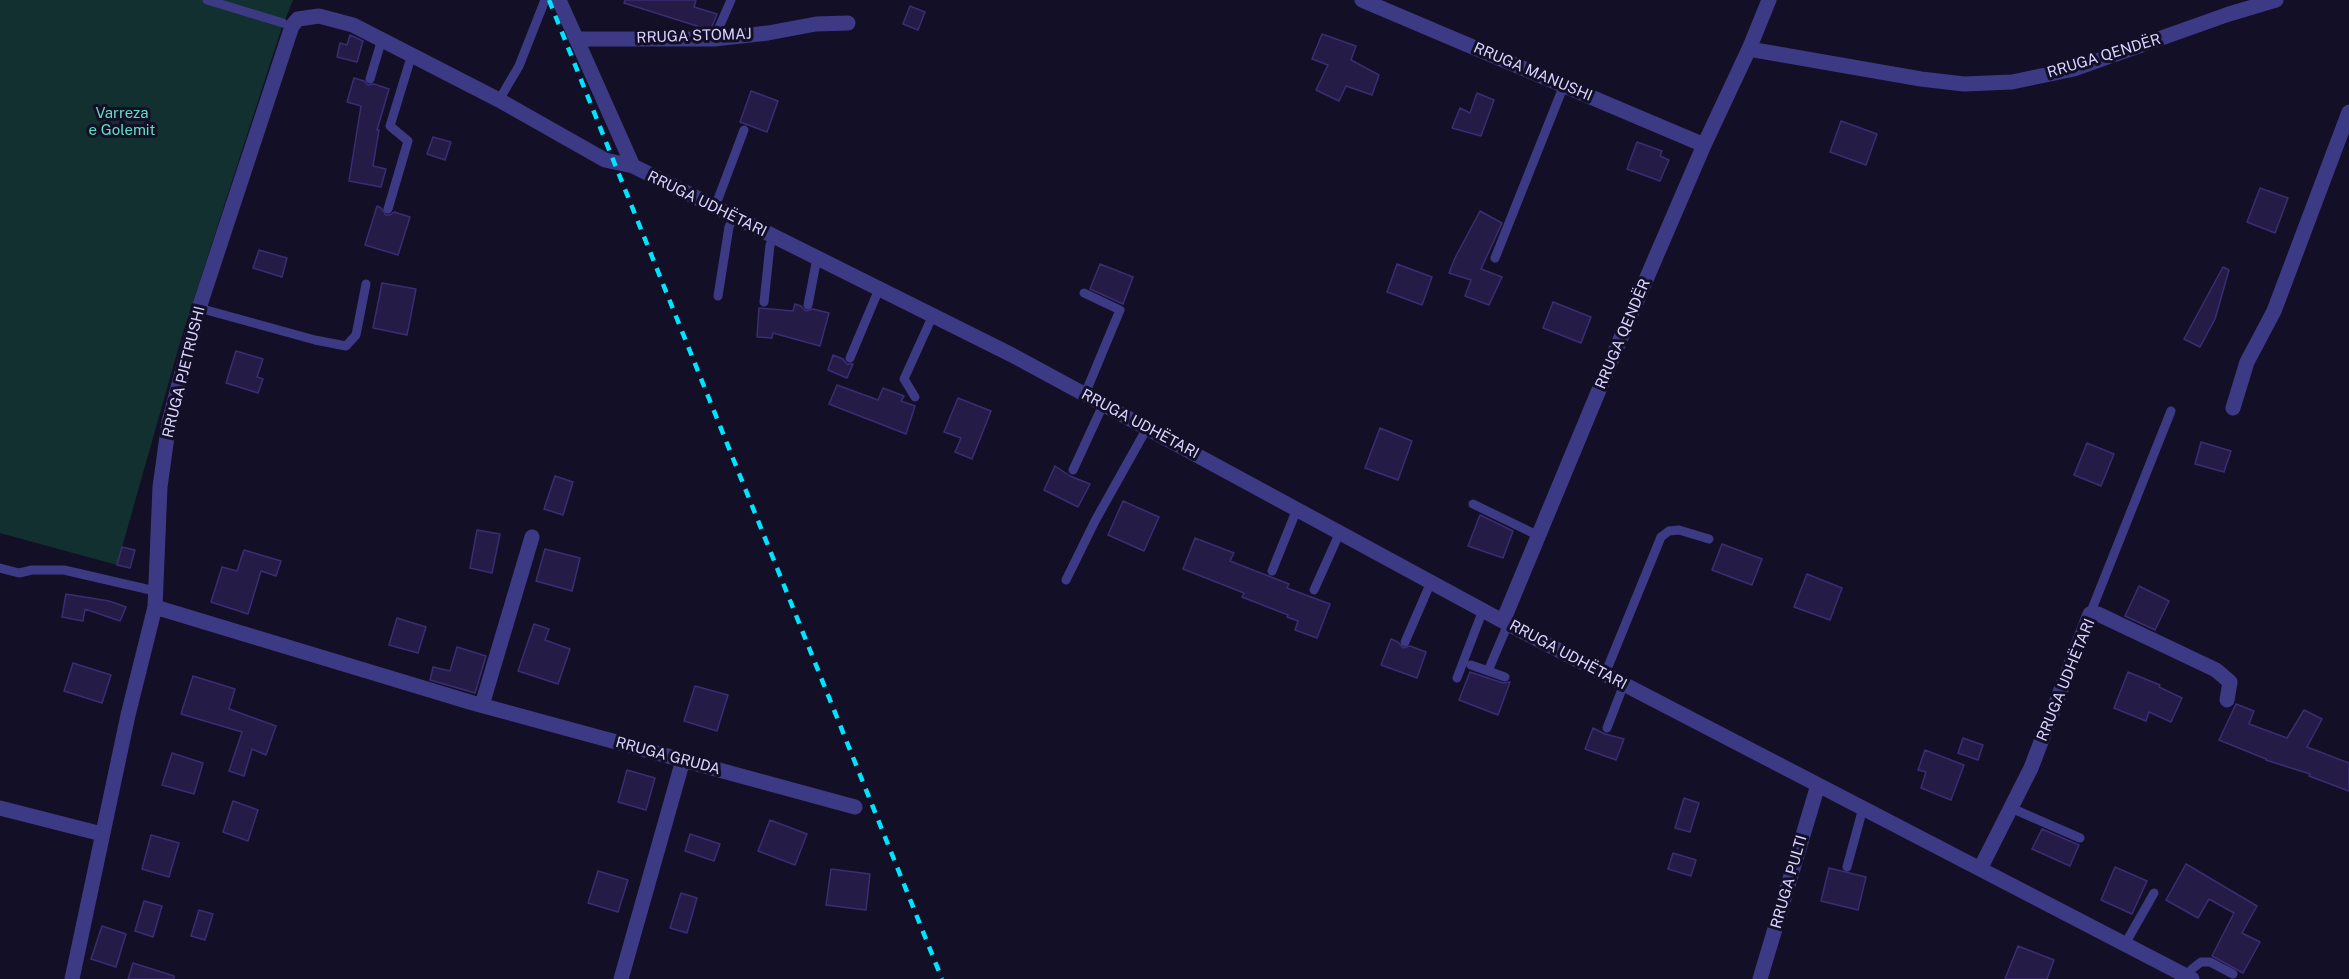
<!DOCTYPE html>
<meta charset="utf-8">
<style>
body{margin:0}
canvas{display:block;background:#130f26}
</style>
<canvas width="2349" height="979"></canvas>
<script>
const c = document.querySelector('canvas').getContext('2d');
c.lineJoin = 'round';
function paint(path, color) {
  c.fillStyle = color;
  c.fill(path, 'evenodd');
}
function toPath(rows) {
  const path = new Path2D();
  for (const r of rows) {
    path.moveTo(r[0], r[1]);
    for (let i = 2; i < r.length; i += 2) path.lineTo(r[i], r[i + 1]);
  }
  return path;
}
function stroke(path, color, width, dash) {
  c.strokeStyle = color;
  c.lineWidth = width;
  c.lineCap = dash ? 'butt' : 'round';
  c.setLineDash(dash || []);
  c.stroke(path);
}
function drawText(font, color, halo, rows, align = 'center') {
  c.font = font + ' "Public Sans",sans-serif';
  c.lineWidth = 6;
  c.setLineDash([]);
  c.textBaseline = 'middle';
  c.strokeStyle = halo;
  c.fillStyle = color;
  for (const [text, x, y, turn = 0] of rows) {
    c.save();
    c.translate(x, y);
    c.rotate((+turn || 0) * Math.PI / 180);
    c.textAlign = isNaN(turn) ? turn : align;
    if (halo) c.strokeText(text, 0, 0);
    c.fillText(text, 0, 0);
    c.restore();
  }
}
paint(toPath([
 [0,0,293,0,281,30,181,339,117,565,0,533]
]), '#12302f');
const building = toPath([
 [625,0,696,0,694,7,717,14,711,29,696,29,697,26,624,3,625,0],
 [910,6,925,12,918,30,903,24,910,6],
 [1322,34,1356,46,1351,60,1379,75,1372,95,1346,86,1339,101,1316,90,1328,65,1312,59,1322,34],
 [350,35,363,41,357,62,337,57,340,43,347,45,350,35],
 [354,78,364,81,368,85,374,84,389,89,377,130,379,130,373,166,386,169,381,187,349,181,361,106,347,102,354,78],
 [751,91,778,101,767,132,740,122,751,91],
 [1477,93,1494,100,1481,136,1452,128,1460,108,1470,113,1477,93],
 [1841,121,1877,134,1866,165,1830,152,1841,121],
 [433,137,451,142,445,160,427,154,433,137],
 [1637,142,1662,151,1660,156,1669,160,1660,181,1627,169,1637,142],
 [2260,188,2288,198,2275,233,2247,222,2260,188],
 [377,206,381,208,386,215,390,215,394,212,410,217,398,255,365,245,377,206],
 [1480,211,1502,223,1481,269,1502,277,1489,305,1465,296,1471,280,1449,273,1455,258,1480,211],
 [259,250,287,258,282,277,253,268,259,250],
 [1100,264,1133,277,1123,304,1090,289,1100,264],
 [1397,264,1432,277,1422,305,1387,292,1397,264],
 [2223,267,2229,270,2215,319,2200,347,2184,339,2223,267],
 [382,283,416,289,407,335,373,328,382,283],
 [1553,302,1591,317,1581,343,1543,328,1553,302],
 [795,304,801,306,806,311,813,309,829,313,820,346,773,333,772,338,757,337,759,308,793,311,795,304],
 [236,351,263,359,257,377,263,379,258,393,226,383,236,351],
 [833,355,843,359,847,364,853,364,847,378,828,370,833,355],
 [837,385,878,400,883,388,904,396,901,401,915,406,906,434,829,404,837,385],
 [958,398,991,411,972,459,955,452,961,438,944,432,958,398],
 [1380,428,1412,441,1398,480,1365,468,1380,428],
 [2201,442,2231,451,2224,472,2195,464,2201,442],
 [2087,443,2114,454,2101,486,2074,475,2087,443],
 [1055,466,1070,476,1090,484,1078,507,1044,490,1055,466],
 [555,476,573,482,563,515,544,509,555,476],
 [1123,501,1159,517,1144,551,1108,535,1123,501],
 [1480,515,1513,531,1503,558,1468,546,1480,515],
 [477,530,500,534,492,573,470,568,477,530],
 [1195,538,1234,553,1230,561,1289,584,1287,588,1330,604,1317,638,1295,630,1298,621,1287,617,1288,615,1242,597,1244,593,1183,569,1195,538],
 [1722,544,1762,559,1752,585,1712,570,1722,544],
 [122,547,135,550,130,568,117,565,122,547],
 [545,549,580,558,572,591,536,581,545,549],
 [244,550,281,561,276,576,261,571,248,614,211,602,222,567,237,571,244,550],
 [1807,574,1842,588,1830,620,1794,607,1807,574],
 [2139,586,2169,601,2155,630,2125,616,2139,586],
 [66,594,109,601,126,607,120,621,85,609,83,621,62,617,66,594],
 [397,618,426,627,418,653,389,645,397,618],
 [534,624,549,629,545,640,570,649,558,684,518,671,534,624],
 [1391,639,1398,642,1403,648,1410,646,1426,652,1417,678,1381,665,1391,639],
 [457,647,486,656,475,693,430,680,433,667,450,671,457,647],
 [73,663,111,675,102,703,64,691,73,663],
 [1470,672,1503,683,1510,682,1498,715,1459,700,1470,672],
 [2128,672,2160,685,2159,687,2182,698,2171,722,2149,712,2146,721,2114,708,2128,672],
 [193,676,235,689,229,709,276,726,266,755,252,749,244,776,229,771,242,732,181,714,193,676],
 [695,686,728,695,717,731,684,721,695,686],
 [2236,704,2254,711,2249,724,2287,738,2304,710,2322,719,2307,747,2349,763,2349,791,2309,776,2310,774,2266,760,2266,759,2219,740,2236,704],
 [1593,728,1605,734,1624,739,1616,760,1585,749,1593,728],
 [1963,738,1983,745,1978,760,1958,753,1963,738],
 [1925,750,1964,765,1951,800,1921,788,1926,772,1918,770,1925,750],
 [172,753,203,763,194,794,162,785,172,753],
 [627,770,655,778,646,810,618,802,627,770],
 [1684,798,1699,803,1690,832,1675,828,1684,798],
 [233,801,258,810,248,841,223,832,233,801],
 [770,820,807,834,795,865,758,851,770,820],
 [2042,829,2079,845,2070,866,2032,849,2042,829],
 [690,834,720,844,714,861,685,851,690,834],
 [151,835,179,843,169,877,142,869,151,835],
 [1673,853,1696,860,1691,876,1668,869,1673,853],
 [2186,864,2257,906,2242,933,2260,942,2243,973,2212,956,2234,913,2209,899,2198,918,2166,900,2186,864],
 [2115,867,2147,881,2132,914,2101,900,2115,867],
 [1829,868,1866,877,1858,910,1821,901,1829,868],
 [831,869,870,874,866,910,826,905,831,869],
 [598,871,628,880,618,912,588,903,598,871],
 [681,893,697,898,687,933,670,928,681,893],
 [144,901,162,906,153,937,135,931,144,901],
 [199,910,213,914,205,940,191,936,199,910],
 [102,926,126,934,116,967,91,959,102,926],
 [2018,946,2054,960,2047,979,2005,979,2018,946],
 [133,963,174,976,174,979,128,979,133,963]
]);
paint(building, '#241b47');
stroke(building, '#3b2d73', 1.5);
stroke(toPath([
 [207,0,283,23],
 [714,39,731,0],
 [370,79,382,39],
 [499,100,519,66,545,0],
 [715,207,744,130],
 [388,209,408,141,390,126,412,54],
 [1495,258,1564,85],
 [1084,293,1120,310,1085,394],
 [718,296,729,227,734,216],
 [764,302,770,245,774,237],
 [808,305,817,258],
 [199,308,315,340,346,346,356,335,366,284],
 [850,358,879,289],
 [915,397,904,379,933,315],
 [1073,470,1103,405],
 [1473,504,1539,536],
 [0,568,19,573,32,570,64,570,155,591],
 [1272,571,1297,509],
 [1066,580,1095,521,1147,428],
 [1314,590,1340,532],
 [2090,614,2171,411],
 [1405,642,1431,582],
 [1471,665,1505,677],
 [1488,671,1508,624],
 [1605,674,1661,537,1669,531,1679,530,1709,539],
 [1457,678,1483,610],
 [1607,728,1624,684],
 [2011,808,2080,838],
 [1847,867,1863,808],
 [2125,944,2154,893],
 [2188,977,2192,969,2201,962,2210,962,2233,974]
]), '#3d3a85', 9);
stroke(toPath([
 [559,0,633,166],
 [1362,0,1704,145],
 [576,39,714,39,768,33,816,24,848,23],
 [1749,49,1921,79,1964,84,2012,82,2074,69,2229,14,2276,0],
 [2233,408,2247,362,2274,311,2349,112],
 [155,607,473,703,855,807],
 [1503,621,1611,361,1704,145,1749,49,1769,0],
 [482,705,532,537],
 [0,808,102,834],
 [1980,869,2031,768,2090,614,2098,614,2216,670,2230,682,2227,700],
 [72,979,128,715,155,607,160,487,169,422,199,308,292,26,298,19,319,16,353,25,499,100,605,160,633,166,1012,355,1508,624,2192,979],
 [621,979,683,760],
 [1760,979,1818,785]
]), '#3d3a85', 15);
stroke(toPath([
 [549,0,942,979]
]), '#00e5ff', 4.5, [9, 8]);
drawText('15px', '#d9d4ff', '#130f26', [
 ["RRUGA STOMAJ",694,36,-2],
 ["RRUGA QENDËR",2104,56,-17],
 ["RRUGA MANUSHI",1533,72,23],
 ["RRUGA UDHËTARI",707,204,26],
 ["RRUGA QENDËR",1623,334,-67],
 ["RRUGA PJETRUSHI",184,372,-76],
 ["RRUGA UDHËTARI",1140,424,28],
 ["RRUGA UDHËTARI",1568,655,28],
 ["RRUGA UDHËTARI",2066,680,-68],
 ["RRUGA GRUDA",668,756,15],
 ["RRUGA PULTI",1789,882,-74]
]);
drawText('15px', '#5fe0c0', '#130f26', [
 ["Varreza",122,113],
 ["e Golemit",122,130]
]);
</script>
